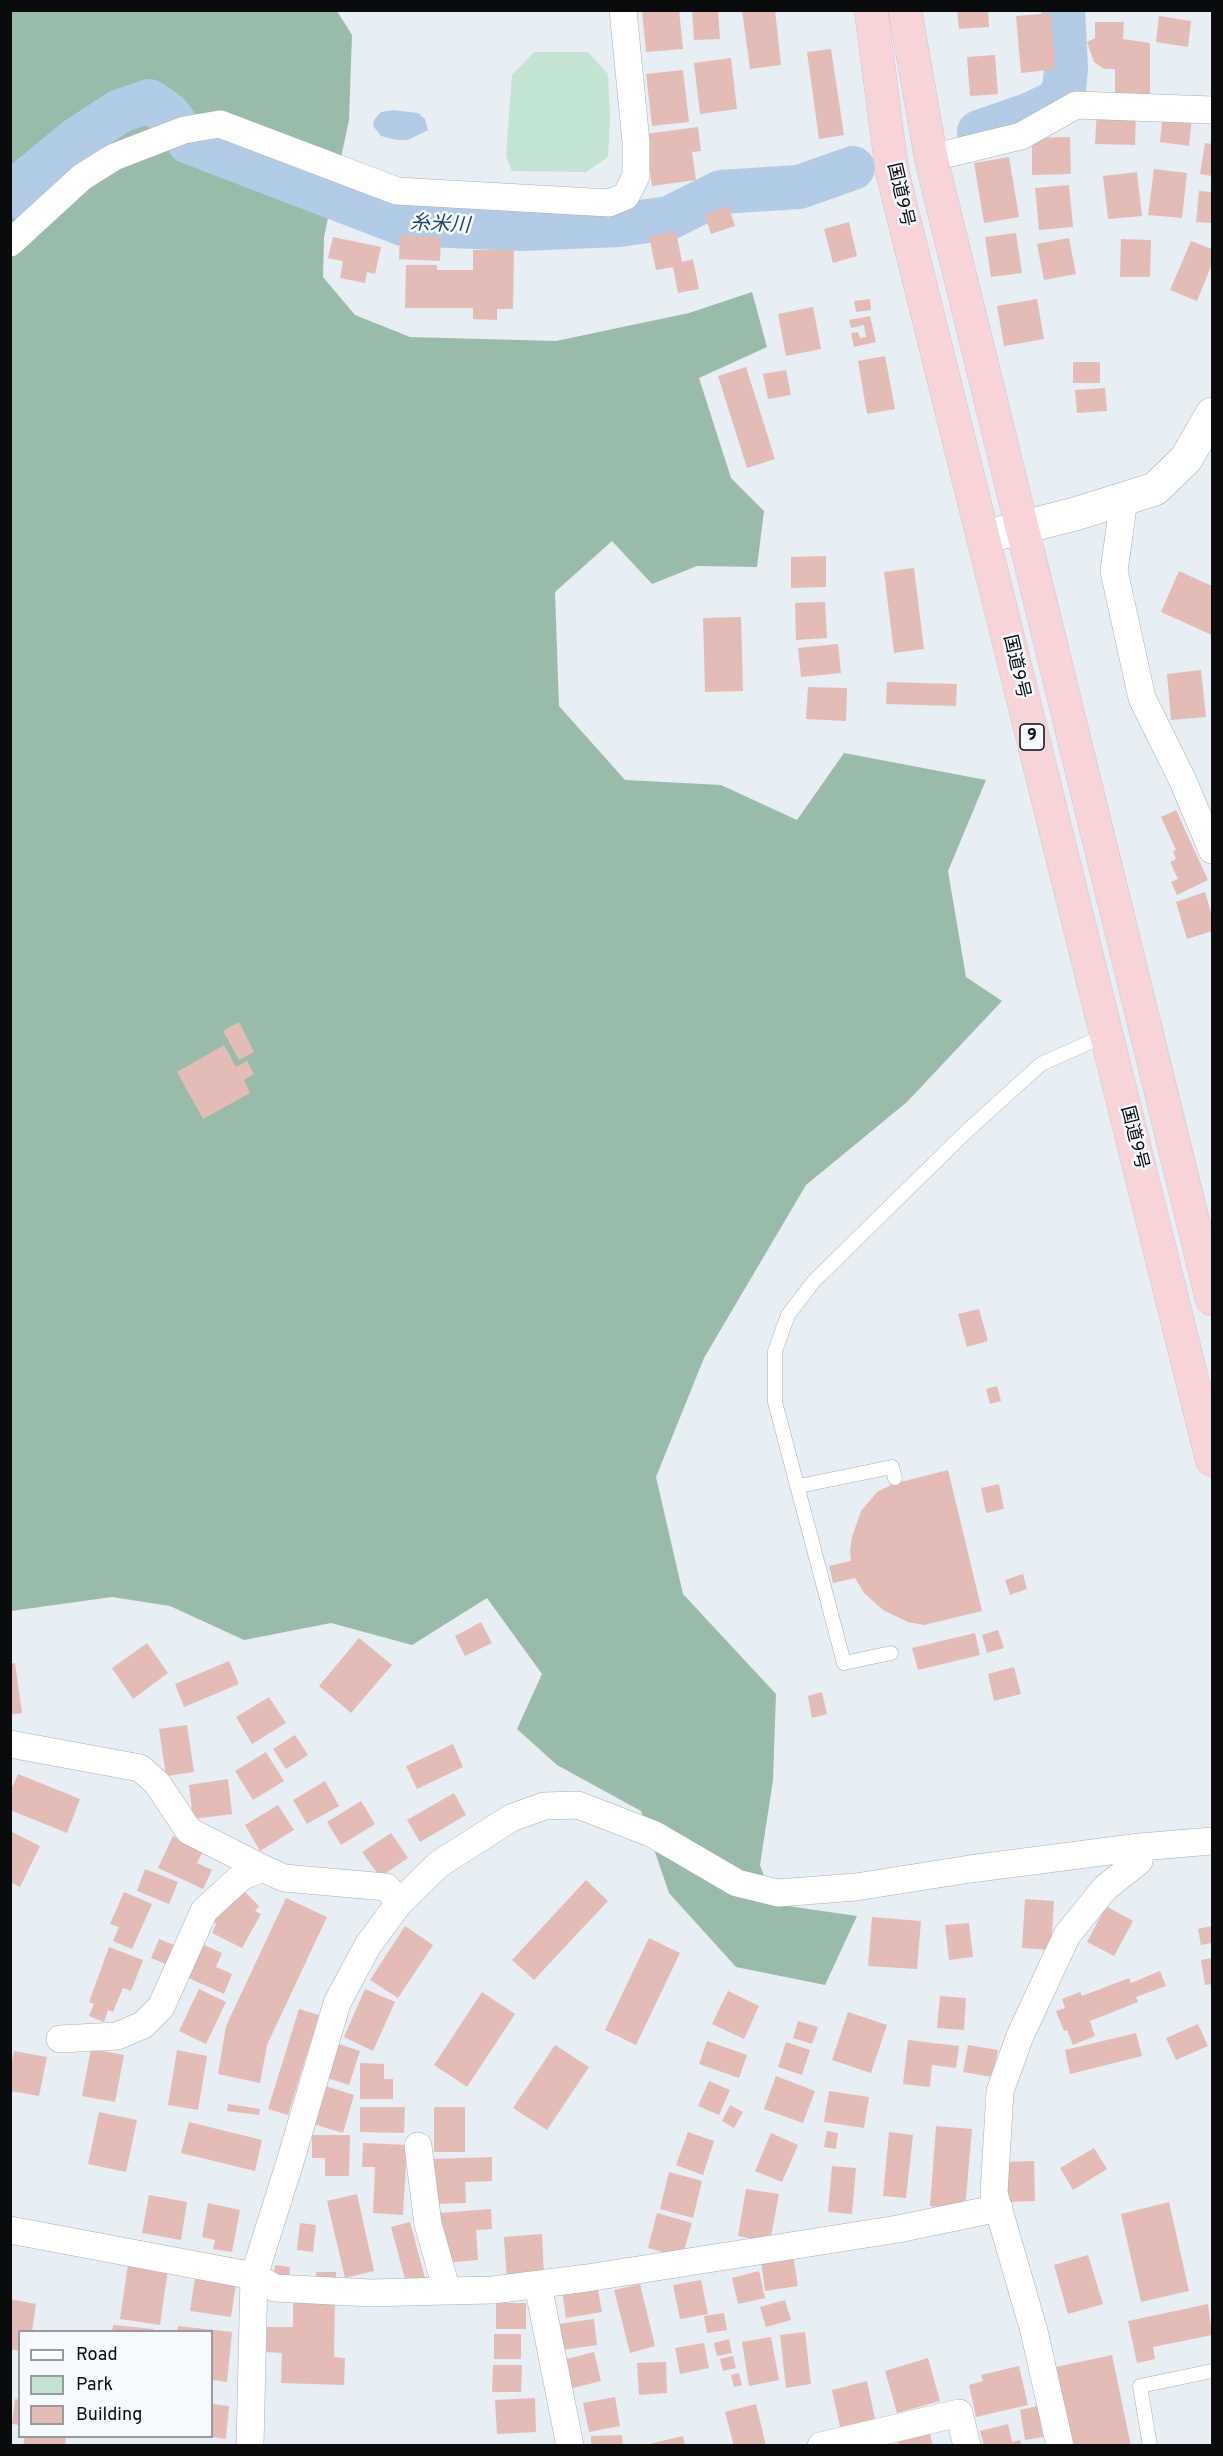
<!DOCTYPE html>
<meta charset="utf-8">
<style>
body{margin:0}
#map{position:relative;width:1223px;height:2456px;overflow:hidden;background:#e7eef4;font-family:Overpass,sans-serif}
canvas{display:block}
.frame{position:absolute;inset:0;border:12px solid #090b0d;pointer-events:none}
.legend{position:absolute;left:18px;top:2330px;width:195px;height:108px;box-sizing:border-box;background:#f6fafe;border:2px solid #979a9e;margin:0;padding:8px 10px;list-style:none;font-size:18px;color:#090b0d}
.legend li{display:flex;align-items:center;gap:12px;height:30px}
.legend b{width:30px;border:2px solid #979a9e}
</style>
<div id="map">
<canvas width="1223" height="2456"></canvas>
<div class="frame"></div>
<ul class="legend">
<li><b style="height:8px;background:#fff"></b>Road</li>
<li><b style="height:16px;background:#c4e4d3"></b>Park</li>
<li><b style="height:16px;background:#e4bcb5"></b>Building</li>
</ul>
</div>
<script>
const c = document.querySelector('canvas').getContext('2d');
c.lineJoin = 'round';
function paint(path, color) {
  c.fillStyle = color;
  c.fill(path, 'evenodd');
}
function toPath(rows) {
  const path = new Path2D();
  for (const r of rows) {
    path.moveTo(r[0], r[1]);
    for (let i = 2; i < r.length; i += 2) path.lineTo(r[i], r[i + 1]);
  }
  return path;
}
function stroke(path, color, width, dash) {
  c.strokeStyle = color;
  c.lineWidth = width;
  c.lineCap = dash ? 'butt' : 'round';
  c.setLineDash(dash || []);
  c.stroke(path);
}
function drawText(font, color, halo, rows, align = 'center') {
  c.font = font + ' Overpass,"Noto Sans JP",sans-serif';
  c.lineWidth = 5;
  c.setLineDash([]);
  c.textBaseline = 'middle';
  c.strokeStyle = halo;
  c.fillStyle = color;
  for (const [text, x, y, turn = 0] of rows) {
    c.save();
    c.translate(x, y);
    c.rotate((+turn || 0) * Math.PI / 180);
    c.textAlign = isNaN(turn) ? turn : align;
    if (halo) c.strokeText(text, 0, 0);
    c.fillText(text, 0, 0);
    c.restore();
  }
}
paint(toPath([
 [534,52,588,52,608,74,610,120,608,157,586,172,512,171,506,156,512,75]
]), '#c4e4d3');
paint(toPath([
 [10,11,337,11,352,35,349,120,324,237,323,277,355,315,410,337,556,341,689,313,752,292,767,347,699,378,731,478,764,511,757,567,697,566,652,584,612,541,555,592,559,706,625,780,721,785,797,820,844,753,986,780,948,871,966,977,1002,1001,907,1102,806,1185,704,1358,656,1477,683,1594,776,1694,773,1780,760,1865,774,1904,857,1916,825,1985,736,1967,669,1893,641,1811,557,1765,517,1729,542,1674,487,1598,412,1645,331,1623,244,1640,170,1606,112,1597,11,1611]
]), '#98bca9');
paint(toPath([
 [393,110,418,113,425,119,428,130,408,140,397,140,381,136,373,126,374,120,381,112]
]), '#b2cce8');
stroke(toPath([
 [979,132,1028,115,1054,103,1064,91,1066,68,1063,10],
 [10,197,22,184,77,139,120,111,149,101,168,114,189,142,403,224,522,229,619,225,669,218,721,192,799,187,853,168]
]), '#b2cce8', 44);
paint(toPath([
 [642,10,679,10,683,49,646,52],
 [692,10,718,10,720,39,694,40],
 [742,10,775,10,781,65,750,69],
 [957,10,988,10,989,27,959,29],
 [1051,13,1055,69,1021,73,1016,16],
 [1159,16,1191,21,1188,47,1156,42],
 [1095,22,1124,22,1123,39,1150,43,1150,96,1115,95,1115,69,1104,69,1094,62,1087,42,1095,38],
 [831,49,844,135,819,139,807,52],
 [995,55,998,94,970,96,967,57],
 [731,58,737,109,700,114,694,63],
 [683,70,689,122,652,126,646,74],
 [1097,109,1136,110,1135,145,1095,144],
 [1163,113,1192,117,1189,146,1160,142],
 [698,127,701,151,692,152,696,180,652,186,645,134],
 [1070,137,1071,174,1032,175,1032,138],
 [1205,143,1212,144,1212,176,1200,174],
 [1009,157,1019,217,984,223,974,163],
 [1154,169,1187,173,1182,218,1148,215],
 [1137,172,1142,216,1108,219,1103,176],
 [1069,185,1073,227,1039,230,1035,188],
 [1199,191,1212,192,1212,223,1196,222],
 [728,206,735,226,711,234,705,215],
 [849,222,857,256,833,263,824,229],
 [676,231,682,262,693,259,699,289,678,293,673,267,656,270,649,236],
 [1016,233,1022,273,991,277,985,237],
 [400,235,441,237,440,261,399,259],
 [333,237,381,247,375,274,367,272,365,283,340,278,343,261,328,258],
 [1069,238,1076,274,1044,280,1037,244],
 [1121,239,1151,240,1150,277,1120,277],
 [1191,241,1212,249,1212,264,1197,301,1170,290],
 [473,250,514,250,513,309,497,309,497,320,473,319,473,308,405,308,406,265,437,265,437,270,473,270],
 [870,299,871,310,856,312,854,301],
 [1037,299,1044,339,1004,346,997,306],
 [813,307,821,349,786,356,778,314],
 [870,316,876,342,854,347,851,333,858,332,860,338,866,337,864,325,851,328,849,320],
 [885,356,895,409,867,414,858,361],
 [1073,362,1100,362,1100,383,1073,383],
 [746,367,775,459,747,468,718,376],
 [786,370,791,395,768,399,763,374],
 [1105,388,1107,411,1077,413,1075,390],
 [826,556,826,587,791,588,791,557],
 [914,568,924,649,894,653,884,572],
 [1179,571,1212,586,1212,635,1161,612],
 [825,602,827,638,796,640,795,603],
 [741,617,743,691,705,692,703,618],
 [838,644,841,673,801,677,798,648],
 [1201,670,1206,717,1171,720,1167,674],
 [887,682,957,684,956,706,886,704],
 [808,687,847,688,846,721,806,719],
 [1176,810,1208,880,1177,895,1171,882,1178,879,1170,862,1176,859,1173,851,1176,850,1161,817],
 [1205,892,1212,916,1212,931,1187,939,1176,902],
 [239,1022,254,1052,239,1060,223,1031],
 [224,1045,236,1067,247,1061,254,1074,244,1080,250,1093,203,1119,177,1072],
 [979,1309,988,1341,967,1347,958,1314],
 [997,1386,1001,1401,990,1404,986,1389],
 [948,1470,982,1611,924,1625,908,1622,883,1610,864,1593,855,1578,833,1583,829,1566,851,1561,850,1550,852,1537,861,1511,877,1492,893,1484],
 [999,1484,1004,1509,986,1513,981,1488],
 [1023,1574,1027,1589,1010,1595,1005,1580],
 [481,1622,492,1643,465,1656,455,1636],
 [998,1630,1004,1648,987,1653,982,1635],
 [975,1633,980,1655,918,1670,912,1648],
 [359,1638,392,1665,351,1713,319,1686],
 [147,1643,168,1673,133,1699,112,1668],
 [229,1661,239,1684,184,1707,175,1684],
 [15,1663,22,1713,10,1715,10,1664],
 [1014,1667,1021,1694,994,1701,988,1674],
 [822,1692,827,1714,812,1718,808,1696],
 [269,1697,286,1723,252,1744,236,1717],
 [187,1725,194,1772,166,1776,159,1729],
 [295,1735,308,1755,286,1769,273,1749],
 [453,1744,463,1767,417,1789,406,1766],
 [266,1752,284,1781,253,1800,235,1771],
 [18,1774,80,1799,67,1833,10,1810,10,1792],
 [228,1779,232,1814,193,1819,189,1785],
 [325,1781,339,1806,307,1824,293,1800],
 [454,1793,466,1815,420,1842,407,1820],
 [361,1801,375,1824,341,1845,327,1822],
 [278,1805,294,1830,260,1851,245,1825],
 [10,1831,40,1846,20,1887,10,1882],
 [391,1833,408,1858,380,1877,362,1852],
 [173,1836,203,1851,197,1863,212,1870,203,1889,158,1868],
 [145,1869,178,1882,169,1904,137,1891],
 [586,1880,608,1901,534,1980,512,1960],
 [240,1887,259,1906,255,1911,261,1914,242,1948,212,1933,216,1924,208,1915],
 [124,1892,152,1904,132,1949,113,1941,119,1927,110,1924],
 [286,1898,327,1917,267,2045,260,2083,218,2074,226,2026],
 [1025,1899,1054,1901,1051,1950,1022,1948],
 [1106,1906,1133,1921,1114,1956,1087,1942],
 [872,1917,921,1921,917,1969,868,1966],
 [969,1923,973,1957,949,1960,945,1925],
 [405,1926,433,1945,398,1998,370,1980],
 [1212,1926,1212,1943,1201,1945,1198,1929],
 [649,1938,680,1953,636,2045,605,2030],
 [159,1939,174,1945,166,1964,151,1958],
 [197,1942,222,1953,216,1967,232,1974,224,1994,182,1975],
 [109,1947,143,1960,131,1991,123,1988,113,2012,108,2010,104,2022,89,2016,94,2004,89,2002],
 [1212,1958,1212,1984,1205,1985,1201,1960],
 [1160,1971,1166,1986,1136,1997,1138,2002,1090,2021,1095,2036,1073,2045,1067,2030,1064,2031,1056,2011,1065,2008,1062,1999,1080,1992,1082,1996,1129,1978,1131,1983],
 [199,1989,226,2002,206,2044,179,2031],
 [365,1989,395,2002,373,2051,344,2037],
 [728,1991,759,2006,744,2039,712,2024],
 [482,1992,515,2014,467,2087,434,2065],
 [940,1996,966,1998,964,2030,937,2028],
 [299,2009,319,2015,288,2115,268,2109],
 [848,2012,887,2025,871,2073,832,2060],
 [798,2021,818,2027,812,2044,793,2038],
 [1198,2024,1208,2046,1176,2060,1166,2038],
 [1136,2033,1142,2056,1070,2074,1065,2050],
 [908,2040,959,2046,956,2068,932,2065,930,2087,903,2084],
 [707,2041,747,2055,739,2078,699,2064],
 [786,2042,810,2050,802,2075,778,2067],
 [336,2043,360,2051,349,2085,324,2077],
 [555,2045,589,2067,547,2130,513,2108],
 [968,2045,998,2050,992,2077,963,2072],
 [91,2049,124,2055,115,2102,82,2096],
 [177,2050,207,2056,198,2110,168,2105],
 [14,2051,47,2057,39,2096,10,2091,10,2071],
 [360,2063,384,2064,384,2079,393,2079,393,2099,360,2099],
 [776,2076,815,2091,803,2123,764,2109],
 [709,2081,730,2090,719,2115,698,2106],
 [322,2085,354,2095,343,2133,310,2123],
 [829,2091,869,2097,864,2128,824,2122],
 [228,2104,260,2109,259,2115,227,2111],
 [730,2105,743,2112,734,2128,722,2121],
 [360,2107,405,2107,404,2133,360,2132],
 [434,2107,465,2107,465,2152,434,2152],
 [99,2112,137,2120,126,2172,88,2164],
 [189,2122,262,2140,255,2171,181,2153],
 [936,2126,972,2129,965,2209,930,2206],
 [827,2131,838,2133,836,2149,824,2147],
 [688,2132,714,2141,703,2175,676,2165],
 [889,2132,913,2135,906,2198,883,2196],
 [771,2133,798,2145,782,2182,755,2171],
 [312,2135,350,2135,349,2176,325,2176,325,2158,312,2158],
 [363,2143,407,2145,403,2215,373,2213,375,2167,362,2167],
 [1094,2148,1107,2169,1073,2190,1060,2168],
 [492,2157,492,2181,465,2182,466,2203,433,2204,432,2159],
 [1034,2161,1035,2201,1008,2202,1007,2162],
 [832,2166,856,2168,852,2214,828,2212],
 [669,2172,702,2181,693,2218,660,2209],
 [746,2189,779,2194,770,2242,738,2236],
 [357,2194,374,2271,345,2278,327,2201],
 [149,2195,187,2202,181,2240,142,2233],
 [1169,2202,1189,2291,1141,2302,1121,2214],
 [208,2203,240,2210,232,2252,213,2249,215,2240,202,2237],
 [491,2209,492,2229,476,2230,478,2260,444,2263,440,2213],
 [657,2213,692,2223,682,2257,648,2248],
 [410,2222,425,2278,406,2283,391,2227],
 [300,2223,316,2225,313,2252,297,2250],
 [542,2234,544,2277,507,2279,504,2237],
 [793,2255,798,2286,765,2291,761,2260],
 [1088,2255,1103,2304,1068,2314,1054,2265],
 [128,2264,168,2269,160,2325,120,2319],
 [275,2265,290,2267,289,2283,273,2282],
 [759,2271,765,2298,738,2304,732,2278],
 [196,2272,237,2278,231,2317,190,2311],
 [316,2272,336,2272,336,2286,316,2286],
 [701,2280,708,2314,680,2319,673,2285],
 [640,2284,655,2346,630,2353,614,2290],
 [597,2285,602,2312,566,2318,562,2291],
 [10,2299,36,2304,32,2332,20,2332,20,2351,10,2349],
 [293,2300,335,2300,334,2357,345,2358,344,2385,281,2383,282,2353,266,2352,267,2327,293,2327],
 [785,2300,791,2320,766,2327,760,2307],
 [496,2303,526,2303,526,2329,496,2329],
 [1208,2304,1212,2335,1153,2347,1155,2359,1137,2363,1128,2321],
 [724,2313,727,2330,707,2333,704,2316],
 [594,2319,597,2345,562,2350,558,2324],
 [113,2325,154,2329,154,2332,112,2332],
 [178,2326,232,2332,227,2382,212,2380,212,2332,177,2332],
 [805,2332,811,2384,786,2388,780,2335],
 [494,2334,521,2334,521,2359,494,2359],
 [771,2337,779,2380,749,2386,742,2342],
 [729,2339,732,2353,717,2356,714,2343],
 [704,2343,709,2368,680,2374,675,2348],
 [594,2352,601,2381,569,2389,563,2360],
 [1112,2355,1131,2446,1072,2446,1056,2367],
 [733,2356,736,2368,723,2371,720,2359],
 [928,2358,940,2401,897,2413,885,2371],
 [666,2362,667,2393,639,2395,637,2363],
 [493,2365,522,2365,521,2392,492,2392],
 [1019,2366,1028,2405,976,2417,969,2385,983,2381,981,2375],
 [739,2373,742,2385,734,2387,731,2375],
 [867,2381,875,2419,840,2427,832,2390],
 [615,2397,620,2426,589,2432,583,2403],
 [535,2398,536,2432,497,2434,495,2400],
 [15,2399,20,2400,20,2425,12,2424],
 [212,2404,229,2406,226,2439,212,2437],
 [756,2404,766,2446,734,2446,725,2412],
 [1038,2406,1043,2437,1025,2440,1020,2410],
 [1008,2424,1012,2442,1020,2440,1022,2446,984,2446,980,2431],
 [930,2434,933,2446,899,2446,898,2442],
 [622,2435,623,2446,591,2446,591,2436],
 [25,2436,66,2436,65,2446,23,2446],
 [683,2436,685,2446,646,2446,645,2445]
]), '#e4bcb5');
const service = toPath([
 [799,1486,892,1467,895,1478],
 [891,1653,844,1663,775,1402,775,1351,788,1315,814,1281,968,1130,1041,1064,1108,1034],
 [1150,2446,1140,2386,1212,2371]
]);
const minor = toPath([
 [931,158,1021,136,1076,105,1212,110],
 [10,243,82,177,114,157,184,130,220,124,397,191,609,203,626,196,636,176,636,142,623,10],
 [1124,499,1114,571,1142,698,1183,781,1212,850],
 [10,1744,140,1768,157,1783,189,1831,262,1868],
 [60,2039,117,2036,143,2025,161,2007,204,1911,241,1877,262,1868,284,1878,386,1887,400,1902],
 [418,2146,428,2224,447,2291],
 [10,2230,254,2276,275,2288,370,2293,447,2291,493,2290,587,2278,898,2229,999,2208],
 [538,2285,570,2446],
 [250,2446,254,2276,290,2162,337,2003,368,1945,400,1902,439,1864,511,1818,544,1806,578,1805,653,1834,737,1883,778,1893,856,1887,970,1869,1140,1847,1212,1841],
 [821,2446,959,2413,967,2446],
 [1060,2446,1034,2331,994,2193,1000,2091,1020,2036,1067,1935,1105,1888,1139,1861,1140,1847]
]);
const tertiary = toPath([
 [984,537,1075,514,1155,489,1186,459,1212,414]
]);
const trunk = toPath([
 [871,10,892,171,1212,1460],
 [905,10,931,158,1212,1299]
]);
stroke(service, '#a7aeb3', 15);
stroke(minor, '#a7aeb3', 28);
stroke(tertiary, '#a7aeb3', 34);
stroke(trunk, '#c9c9ca', 34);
stroke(service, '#fff', 14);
stroke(minor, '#fff', 27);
stroke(tertiary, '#fff', 33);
stroke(trunk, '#f8d3d8', 33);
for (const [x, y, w] of [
 [1032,737,24]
]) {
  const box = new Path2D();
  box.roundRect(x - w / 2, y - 13, w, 26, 4.5);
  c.fillStyle = '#f6fafe';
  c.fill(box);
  stroke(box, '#090b0d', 1.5);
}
drawText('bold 16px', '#090b0d', null, [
 ["9",1032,737]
]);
drawText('18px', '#090b0d', '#f6fafe', [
 ["国道9号",899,195,77],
 ["国道9号",1015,667,77],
 ["国道9号",1133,1138,76]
]);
drawText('italic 20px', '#1e4469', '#f6fafe', [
 ["糸米川",440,226,3]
]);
</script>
